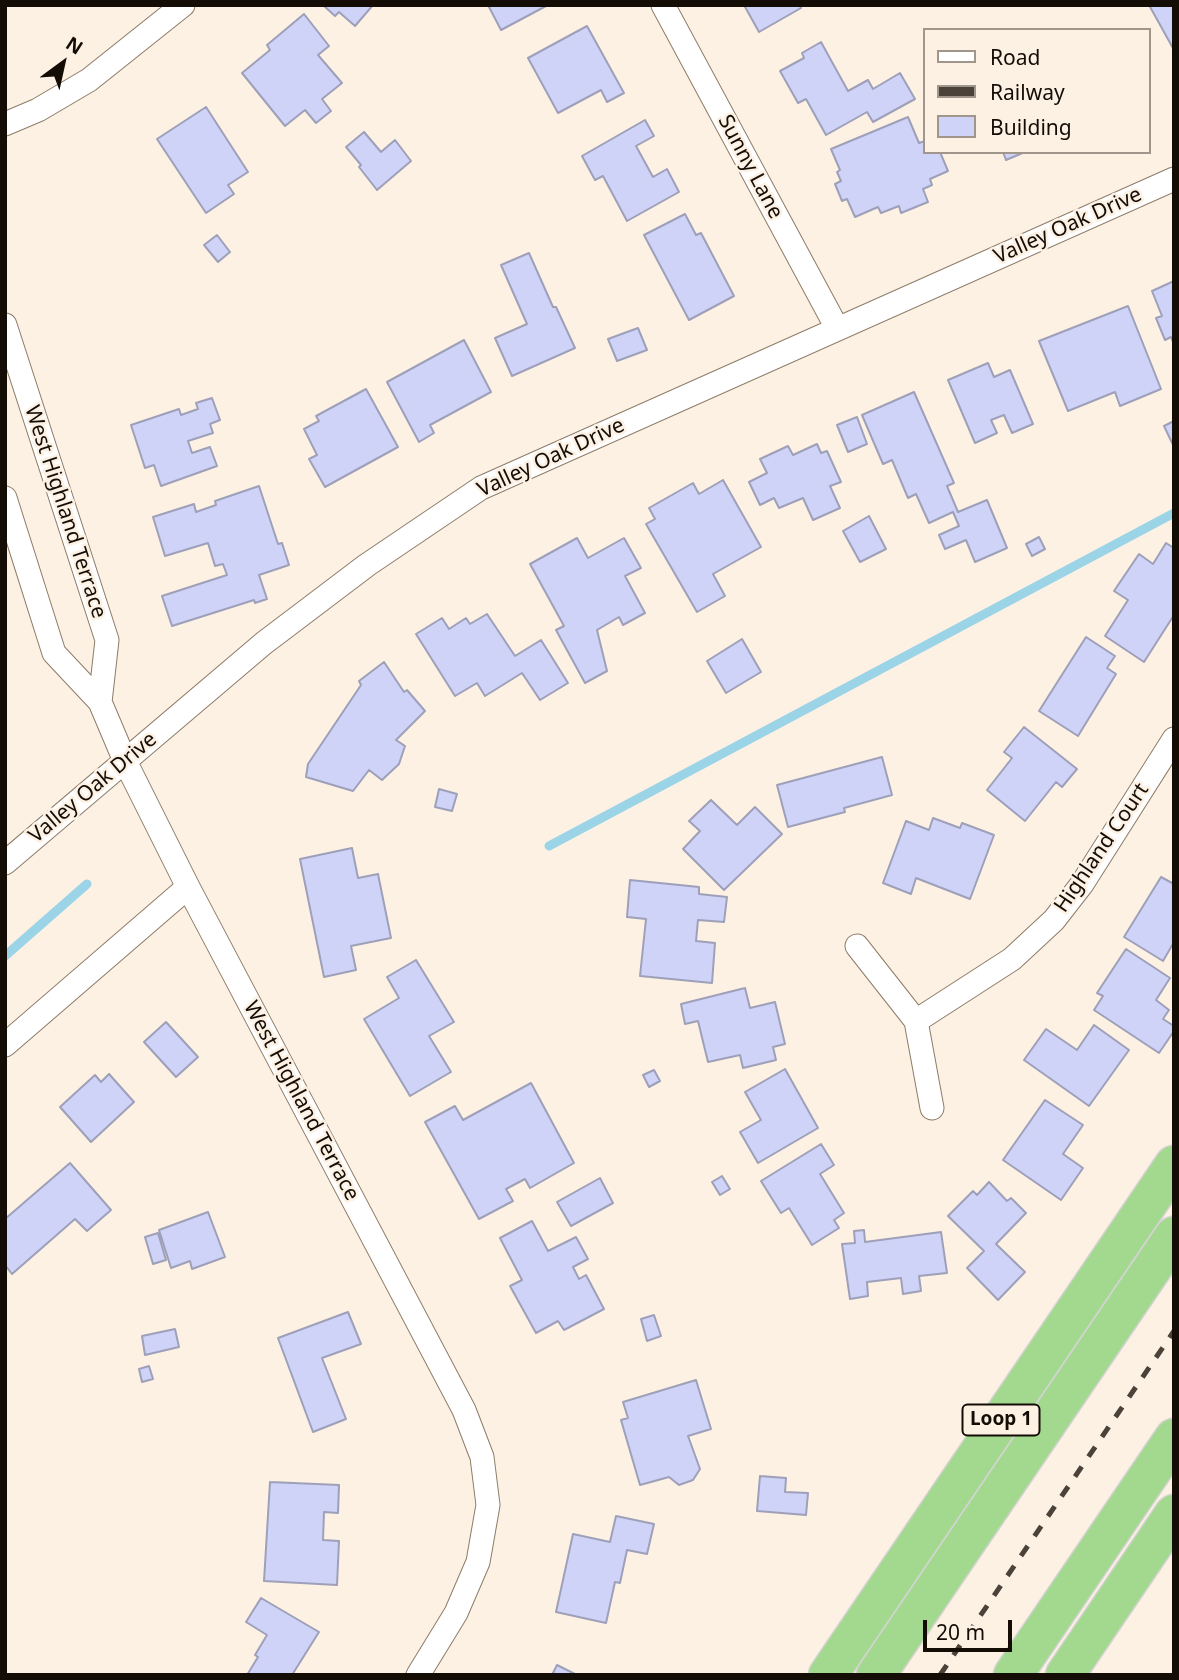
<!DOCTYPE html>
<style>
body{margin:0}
#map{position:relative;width:1179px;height:1680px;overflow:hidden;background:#fdf1e4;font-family:"Noto Sans",sans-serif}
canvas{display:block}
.frame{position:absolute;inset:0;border:7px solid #140d06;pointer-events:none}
.legend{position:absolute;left:923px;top:28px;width:228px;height:126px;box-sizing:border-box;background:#fdf1e4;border:2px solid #a0968b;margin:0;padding:9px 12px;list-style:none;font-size:21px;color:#140d06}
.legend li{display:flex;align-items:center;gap:14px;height:35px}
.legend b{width:35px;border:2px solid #a0968b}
.north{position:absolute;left:28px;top:28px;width:70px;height:70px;-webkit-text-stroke:5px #fdf1e4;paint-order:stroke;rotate:33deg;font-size:19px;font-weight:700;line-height:28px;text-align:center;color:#140d06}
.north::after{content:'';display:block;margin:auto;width:24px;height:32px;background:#140d06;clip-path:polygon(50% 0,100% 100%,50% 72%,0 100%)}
.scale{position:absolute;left:923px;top:1620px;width:89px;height:32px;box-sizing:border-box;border:4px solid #140d06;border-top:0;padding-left:9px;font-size:21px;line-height:24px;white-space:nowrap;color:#140d06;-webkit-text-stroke:5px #fdf1e4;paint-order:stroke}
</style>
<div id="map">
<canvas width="1179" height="1680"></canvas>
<div class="frame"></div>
<ul class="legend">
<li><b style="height:9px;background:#fff"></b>Road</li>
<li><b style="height:9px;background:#4b423a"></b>Railway</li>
<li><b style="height:19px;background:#cfd3f8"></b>Building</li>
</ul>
<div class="north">N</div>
<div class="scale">20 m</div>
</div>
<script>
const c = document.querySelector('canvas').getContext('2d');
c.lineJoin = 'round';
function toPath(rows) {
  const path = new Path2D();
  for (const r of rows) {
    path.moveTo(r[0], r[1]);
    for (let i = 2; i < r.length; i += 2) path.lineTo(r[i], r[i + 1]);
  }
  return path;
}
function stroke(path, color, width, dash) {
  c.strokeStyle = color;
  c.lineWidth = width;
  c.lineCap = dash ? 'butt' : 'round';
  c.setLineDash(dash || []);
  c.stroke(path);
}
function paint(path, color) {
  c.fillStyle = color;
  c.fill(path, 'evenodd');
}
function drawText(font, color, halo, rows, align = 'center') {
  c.font = font + ' "Noto Sans",sans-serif';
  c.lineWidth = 5;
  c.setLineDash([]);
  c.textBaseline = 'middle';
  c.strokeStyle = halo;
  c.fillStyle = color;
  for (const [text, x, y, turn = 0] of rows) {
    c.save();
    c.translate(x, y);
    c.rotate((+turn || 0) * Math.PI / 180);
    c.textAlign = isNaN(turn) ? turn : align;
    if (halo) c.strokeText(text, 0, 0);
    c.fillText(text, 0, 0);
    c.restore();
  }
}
stroke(toPath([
 [549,846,1174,513],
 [5,956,87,884]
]), '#9bd4e7', 9);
const building = toPath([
 [323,5,373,5,355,26,339,12,335,16,323,5],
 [488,5,548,5,501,30,488,5],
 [744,5,799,5,801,8,759,32,744,5],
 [1149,5,1174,5,1174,50,1149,5],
 [304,14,329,46,318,55,342,83,322,99,331,111,316,123,305,110,285,126,242,73,270,50,267,45,304,14],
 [587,26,624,93,607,102,601,90,558,113,528,58,587,26],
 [821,42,848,91,868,80,873,89,900,73,915,99,873,122,867,112,826,135,806,99,798,103,780,71,804,58,802,53,821,42],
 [206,107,248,172,228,185,234,194,206,213,157,139,206,107],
 [908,117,919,143,925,141,925,152,940,152,948,171,930,179,932,185,923,189,928,202,901,213,899,206,881,213,878,207,855,217,847,199,842,201,835,184,841,181,837,172,840,170,831,149,908,117],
 [645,120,654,136,636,146,653,177,667,169,679,192,627,221,603,176,595,180,582,156,645,120],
 [364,132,381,152,395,140,411,161,377,190,359,167,361,165,346,147,364,132],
 [1003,152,1025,152,1006,160,1003,152],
 [685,214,696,235,701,233,734,296,689,320,644,235,685,214],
 [217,235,230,252,218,262,204,245,217,235],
 [529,253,553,307,556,307,575,348,512,376,495,338,527,324,501,265,529,253],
 [1174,281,1174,344,1171,337,1165,340,1156,318,1162,316,1152,291,1174,281],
 [1128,306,1161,389,1120,406,1115,392,1068,411,1039,341,1128,306],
 [638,328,647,350,617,361,608,339,638,328],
 [464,340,491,392,430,425,434,433,419,442,387,382,464,340],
 [988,363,994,377,1010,370,1033,424,1012,433,1004,415,991,420,997,433,975,443,948,380,988,363],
 [366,389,398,447,325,487,309,459,317,455,304,429,319,421,316,416,366,389],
 [914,392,954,483,947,486,958,512,987,500,1007,548,975,562,966,540,945,549,939,535,959,526,953,512,929,523,916,494,908,498,892,460,883,464,862,415,914,392],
 [212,398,220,420,210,424,213,433,188,441,192,453,210,447,217,466,161,486,154,465,145,468,131,425,179,409,181,415,198,409,196,403,212,398],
 [857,417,867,444,848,452,837,425,857,417],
 [1174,421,1174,447,1164,426,1174,421],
 [817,444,821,453,827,451,841,482,830,486,840,508,813,520,803,498,779,508,774,498,760,505,749,482,767,473,760,459,788,446,793,455,817,444],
 [723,480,761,547,713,574,725,596,697,612,646,524,655,519,649,508,693,483,699,494,723,480],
 [259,486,278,544,282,543,289,565,259,575,267,599,255,603,254,600,172,626,162,596,227,575,223,564,215,566,208,543,165,556,153,517,194,504,196,512,216,505,215,501,259,486],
 [869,516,886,549,860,562,843,531,869,516],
 [1039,537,1045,549,1032,556,1026,544,1039,537],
 [577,538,588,558,624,538,641,568,625,576,645,613,623,625,619,617,597,630,607,671,585,683,556,630,564,626,530,564,577,538],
 [1166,543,1174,548,1174,615,1144,662,1105,636,1128,600,1114,591,1139,554,1153,564,1166,543],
 [487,614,515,656,541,640,568,683,540,700,522,673,485,696,477,683,455,696,416,634,442,618,449,629,466,618,470,624,487,614],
 [1086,637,1115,656,1107,668,1116,674,1078,736,1039,711,1086,637],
 [742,639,761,672,726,693,707,661,742,639],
 [384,662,404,692,407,690,425,711,396,740,405,746,399,764,382,780,369,770,353,791,306,777,308,764,361,685,359,681,384,662],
 [1024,727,1077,769,1062,787,1056,782,1025,821,987,790,1012,758,1004,752,1024,727],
 [882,757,892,795,844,808,845,812,788,827,777,785,882,757],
 [439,789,457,794,452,811,435,807,439,789],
 [711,800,737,825,755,807,782,834,724,890,683,849,700,831,689,821,711,800],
 [933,818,960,828,962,823,994,835,970,899,916,878,911,894,883,883,906,821,929,830,933,818],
 [352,848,358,878,378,874,391,938,351,946,356,970,324,977,300,859,352,848],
 [1161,877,1174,884,1174,942,1163,961,1124,937,1161,877],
 [630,880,699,887,699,894,727,897,724,922,698,920,696,941,715,943,712,983,640,976,646,919,627,917,630,880],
 [1126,949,1170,978,1156,1000,1169,1010,1163,1019,1174,1026,1174,1031,1159,1053,1094,1010,1103,996,1097,993,1126,949],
 [416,960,454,1022,429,1036,451,1072,410,1096,364,1019,399,998,387,977,416,960],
 [745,988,750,1008,775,1002,785,1044,773,1047,776,1060,743,1068,740,1055,708,1062,698,1021,685,1024,681,1004,745,988],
 [166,1022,198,1057,176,1077,144,1042,166,1022],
 [1094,1025,1129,1050,1089,1106,1024,1060,1046,1029,1077,1050,1094,1025],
 [785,1069,818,1128,758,1163,740,1132,761,1120,745,1092,785,1069],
 [654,1070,660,1081,649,1087,643,1075,654,1070],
 [109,1074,134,1102,91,1142,60,1107,95,1075,101,1082,109,1074],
 [531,1083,574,1163,530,1188,525,1179,506,1189,513,1201,479,1219,425,1122,455,1106,463,1120,531,1083],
 [1045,1100,1083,1125,1063,1154,1083,1168,1061,1200,1003,1160,1045,1100],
 [821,1144,834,1165,820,1174,844,1213,834,1220,839,1228,812,1245,789,1208,781,1213,761,1181,821,1144],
 [70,1163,111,1210,87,1231,75,1219,12,1274,5,1265,5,1219,70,1163],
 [722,1176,730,1189,720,1195,712,1182,722,1176],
 [600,1178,613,1203,571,1226,557,1202,600,1178],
 [989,1182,1007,1201,1011,1198,1026,1213,996,1244,1025,1272,998,1300,967,1268,984,1251,948,1216,973,1191,977,1195,989,1182],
 [208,1212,225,1257,192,1269,190,1261,171,1268,159,1230,208,1212],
 [532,1221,548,1251,576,1237,588,1259,573,1267,579,1279,586,1275,604,1309,564,1330,558,1321,536,1333,510,1286,522,1280,500,1238,532,1221],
 [864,1230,865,1242,941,1232,947,1273,919,1276,921,1291,903,1294,901,1278,867,1282,868,1296,850,1299,842,1244,855,1243,854,1231,864,1230],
 [158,1233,166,1260,153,1264,145,1237,158,1233],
 [348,1312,361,1344,322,1358,346,1419,313,1432,278,1338,348,1312],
 [654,1315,661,1336,647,1341,641,1319,654,1315],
 [175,1329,179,1347,145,1355,142,1336,175,1329],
 [149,1366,153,1379,142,1382,139,1369,149,1366],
 [696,1380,711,1429,688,1436,700,1469,693,1480,679,1485,669,1477,640,1485,621,1420,628,1418,623,1402,696,1380],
 [760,1476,786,1478,785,1492,808,1493,806,1515,757,1511,760,1476],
 [270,1482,339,1485,338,1513,324,1512,323,1540,339,1541,337,1585,264,1581,270,1482],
 [616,1516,654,1524,647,1554,627,1550,620,1583,615,1582,606,1623,556,1612,573,1534,610,1542,616,1516],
 [261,1598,319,1632,292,1675,247,1675,258,1657,255,1655,267,1635,246,1622,261,1598],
 [557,1665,577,1675,552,1675,557,1665]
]);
paint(building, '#cfd3f8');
stroke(building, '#9ea0b9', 2);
const street = toPath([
 [663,5,837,328],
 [5,124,38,110,89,80,183,5],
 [5,325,107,640,100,702],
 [5,498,54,653,100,702,125,761,188,887,464,1410,482,1457,488,1505,478,1562,456,1613,418,1675],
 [5,863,264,643,367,565,481,488,1174,179],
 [857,946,916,1021,932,1108],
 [916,1021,1012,959,1054,920,1082,884,1174,739],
 [5,1045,188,887]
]);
const highway = toPath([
 [828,1675,1174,1165],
 [876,1675,1174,1236],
 [1013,1675,1174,1438],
 [1065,1675,1174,1514]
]);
stroke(street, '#8d7c68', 25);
stroke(highway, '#d5d3d2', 41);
stroke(street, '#fff', 23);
stroke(highway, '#a2d98e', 38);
stroke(toPath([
 [940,1675,1174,1331]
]), '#4b423a', 5, [12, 12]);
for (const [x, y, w] of [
 [1001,1420,77]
]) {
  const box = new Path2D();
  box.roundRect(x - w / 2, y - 15.5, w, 31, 5);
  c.fillStyle = '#fdf1e4';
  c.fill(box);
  stroke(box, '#140d06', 2);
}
drawText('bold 19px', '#140d06', null, [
 ["Loop 1",1001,1420]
]);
drawText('21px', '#140d06', '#fdf1e4', [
 ["Sunny Lane",750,167,62],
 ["Valley Oak Drive",1068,226,-24],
 ["Valley Oak Drive",551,458,-25],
 ["West Highland Terrace",65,512,72],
 ["Valley Oak Drive",93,788,-40],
 ["Highland Court",1102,848,-56],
 ["West Highland Terrace",301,1101,62]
]);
</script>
